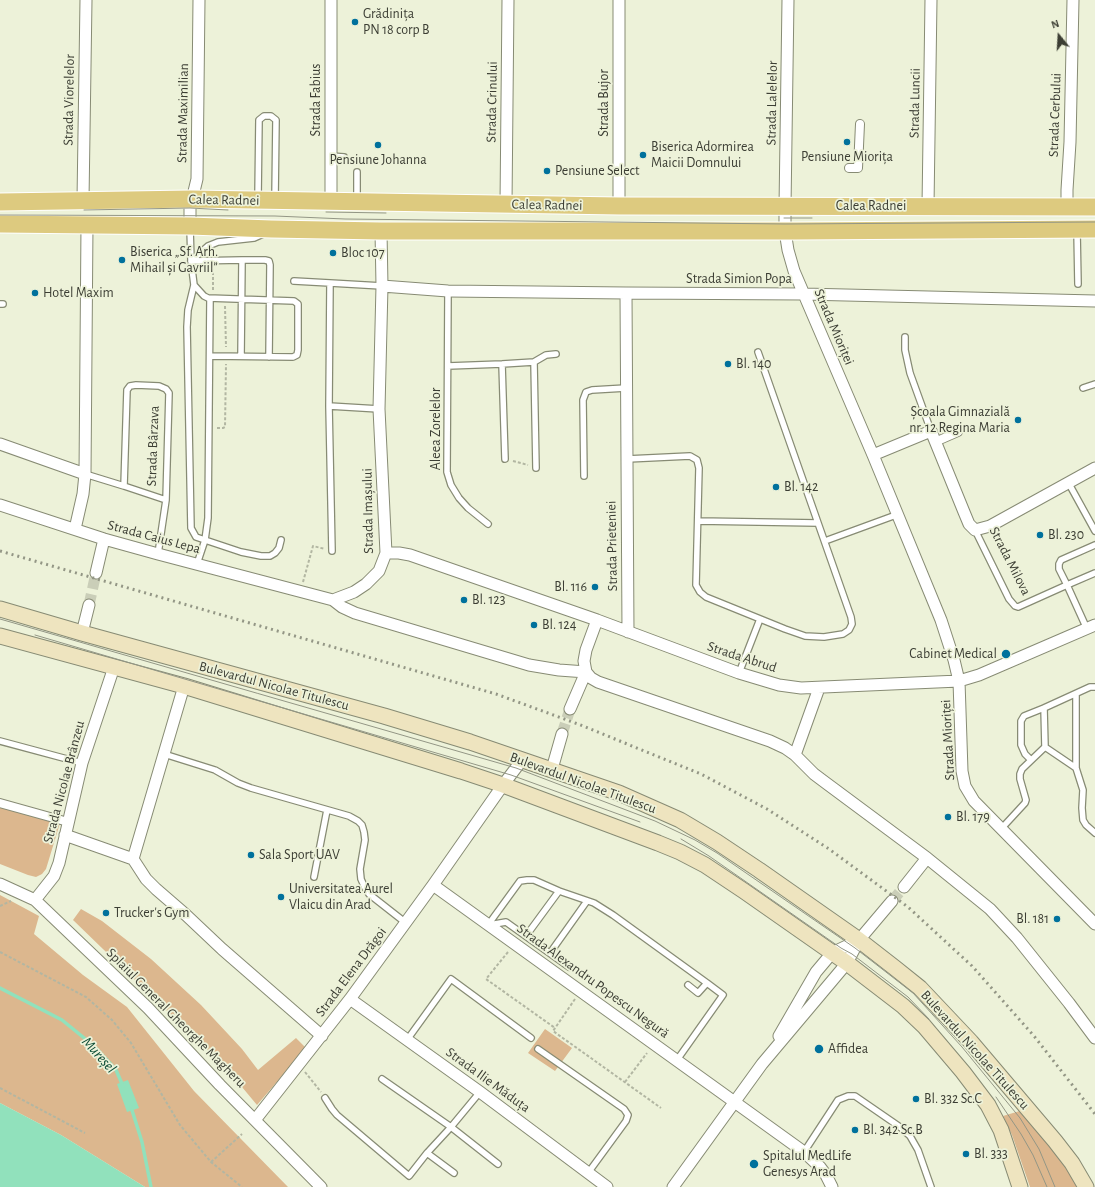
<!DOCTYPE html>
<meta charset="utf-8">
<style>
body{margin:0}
#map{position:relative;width:1095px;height:1187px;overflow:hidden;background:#edf2d9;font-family:"Alegreya Sans",sans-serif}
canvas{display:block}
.north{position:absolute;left:1039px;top:16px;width:40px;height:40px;-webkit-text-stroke:3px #edf2d9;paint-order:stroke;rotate:342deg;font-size:11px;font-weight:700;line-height:16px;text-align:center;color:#3c3e34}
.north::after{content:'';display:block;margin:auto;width:14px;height:18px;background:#3c3e34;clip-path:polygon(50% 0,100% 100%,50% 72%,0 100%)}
</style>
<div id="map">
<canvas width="1095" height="1187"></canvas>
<div class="north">N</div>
</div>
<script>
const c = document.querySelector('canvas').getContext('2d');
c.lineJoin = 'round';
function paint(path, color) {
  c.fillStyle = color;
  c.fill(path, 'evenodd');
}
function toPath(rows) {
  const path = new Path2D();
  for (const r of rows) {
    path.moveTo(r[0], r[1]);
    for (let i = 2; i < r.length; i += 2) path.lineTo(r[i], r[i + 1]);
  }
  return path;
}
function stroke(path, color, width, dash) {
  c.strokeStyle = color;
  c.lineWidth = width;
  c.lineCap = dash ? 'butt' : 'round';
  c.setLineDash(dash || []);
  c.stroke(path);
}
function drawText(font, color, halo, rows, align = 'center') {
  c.font = font + ' "Alegreya Sans",sans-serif';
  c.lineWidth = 3.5;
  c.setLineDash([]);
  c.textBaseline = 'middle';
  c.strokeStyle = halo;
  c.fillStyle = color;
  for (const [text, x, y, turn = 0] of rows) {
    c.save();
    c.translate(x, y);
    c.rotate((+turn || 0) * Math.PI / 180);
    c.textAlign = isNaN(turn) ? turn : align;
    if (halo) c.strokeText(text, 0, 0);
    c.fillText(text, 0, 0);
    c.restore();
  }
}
paint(toPath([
 [0,806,60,823,46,869,42,874,36,877,28,875,0,864],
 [0,895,39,916,34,934,83,975,127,1007,194,1091,288,1187,145,1187,61,1135,0,1103],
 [81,909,102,921,151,959,201,1005,242,1049,258,1070,296,1038,306,1048,257,1105,227,1069,73,920],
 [545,1029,572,1048,555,1071,528,1053],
 [1023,1110,1070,1170,1079,1187,1030,1187,1012,1135,1003,1116]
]), '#dcb78e');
paint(toPath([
 [128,1080,139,1108,127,1112,117,1084],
 [0,1103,61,1135,145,1187,0,1187]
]), '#91e1bc');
stroke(toPath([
 [0,988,62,1020,94,1046,116,1070,123,1086],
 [131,1107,142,1142,151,1187]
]), '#91e1bc', 3.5);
stroke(toPath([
 [89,605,96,573],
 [562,734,570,709],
 [892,901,904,887]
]), '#caceb8', 11, [11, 5.5]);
const service = toPath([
 [331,156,344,157],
 [357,172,357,200],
 [258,197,259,120,264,116,271,116,276,120,275,198],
 [190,228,191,261,194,285,188,310,187,327,191,528,196,537,241,552,261,556,270,556,275,553,279,548,281,540],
 [1077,231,1078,284],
 [191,261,242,260,265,260,269,261,270,265,269,357],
 [191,261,208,246,218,242,254,238,263,234],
 [294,281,330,283],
 [194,285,204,296,208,298,294,301,298,304,298,350,297,355,293,357,210,356],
 [448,291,447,472,451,485,459,498,468,508,488,524],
 [0,304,3,304],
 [905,337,905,350,910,373,931,431],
 [241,356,242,260],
 [534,362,536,468],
 [502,364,505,459],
 [448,366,502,364,534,362,546,355,556,354],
 [1083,388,1095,384],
 [329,406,379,409],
 [627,459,690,456,697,460,699,468,696,585,700,592,706,597,785,629,805,636,824,637,843,634,849,630,852,624,851,617,818,523],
 [85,474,124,486,127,390,130,386,136,385,159,386,166,389,169,393,166,500],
 [584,476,583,400,586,392,592,390,626,388],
 [1068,482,1095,531],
 [124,486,166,500,158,554],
 [698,521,818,523,758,352],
 [975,530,1009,599,1015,606,1018,607,1067,585,1059,569,1059,564,1061,560,1095,545],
 [825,541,896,515],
 [332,551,329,406,330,283,382,286],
 [197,564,205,540,208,518,210,299],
 [1087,629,1067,585,1095,573],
 [739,673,760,619],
 [0,741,82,763],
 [1045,747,1076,768,1083,790,1082,808,1083,820,1086,825,1095,833],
 [164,754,215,770,238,783,251,788,349,816,358,821,362,825,364,832,365,840,360,869,361,879,365,888,369,894,406,923],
 [1031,760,1025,754,1021,745,1021,721,1024,716,1044,708],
 [1076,768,1076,694],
 [1001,829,1025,803,1026,800,1020,779,1020,774,1022,769,1045,747,1044,708,1090,687,1095,687],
 [314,877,327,810],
 [488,925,520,881,527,880,534,880,559,891,594,903,613,915,707,983],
 [489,925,506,922,569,967],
 [526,936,559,891],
 [550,953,587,901],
 [407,1040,451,979,531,1038],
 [538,1049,624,1109,628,1115,626,1121,588,1173],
 [677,1060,723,995,707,983,698,993,688,985],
 [382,1079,451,1127,498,1164],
 [325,1098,332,1109,337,1115,409,1176,427,1153,451,1127,480,1092],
 [804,1152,838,1100,848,1096,855,1096,900,1127,910,1136,918,1150,931,1187],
 [427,1153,454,1173]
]);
const pedestrian = toPath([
 [849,168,858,168,860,124],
 [935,442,958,432],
 [0,803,68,822]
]);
const minor = toPath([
 [788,0,785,207,785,231,788,250,794,271,873,455,941,620,954,660,959,681,962,771,965,786,974,801,1095,924],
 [83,200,86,0],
 [331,201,331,0],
 [506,204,508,0],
 [619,206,619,0],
 [928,206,931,0],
 [1067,207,1067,190,1070,142,1073,0],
 [190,226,190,208,197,179,199,0],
 [382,286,448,291,626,293,804,294,1095,301],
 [626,293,628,632],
 [0,444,85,474],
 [873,455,931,431,964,512,969,524,975,530,990,526,1095,468],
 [0,505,104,539,158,554,333,600,354,592,366,584,379,571,386,553,379,409,382,286,381,231],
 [75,529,83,494,85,474,87,225],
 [386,553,399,553,410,555,597,620,739,673,779,685,801,688,959,681,979,675,1095,625],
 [96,573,104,539],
 [333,600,342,607,355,613,529,665,559,670,586,672],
 [597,620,586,650,584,661,586,672,591,678,598,682,770,741,785,748,795,755,819,688],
 [82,633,89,605],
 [570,709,586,672],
 [795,755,814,774,826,783,927,858,990,909,1017,938,1069,1003,1095,1038],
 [552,769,562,734],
 [65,835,133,859,146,879,156,889,186,915,222,949,322,1036],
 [133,859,184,686],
 [0,884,35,900,81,944,148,1008,220,1085,321,1187],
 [433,885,804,1152,820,1167,826,1175,832,1187],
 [904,887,927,858],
 [35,900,54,876,59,863,82,763,114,667],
 [350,999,480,1092,607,1187],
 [779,1036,816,972,832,953,859,940],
 [255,1120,350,999,433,885,503,785,522,760],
 [673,1187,762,1064,847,963,859,940,892,901]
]);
const secondary = toPath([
 [0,609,82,633,384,716,470,742,619,793,680,820,717,842,759,870,859,940,895,968,920,988,971,1042,1055,1141,1072,1163,1086,1187],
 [0,636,184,686,461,771,503,785,658,843,680,852,705,865,744,891,847,963,903,1006,924,1026,963,1072,988,1105,1001,1130,1020,1187]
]);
const primary = toPath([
 [0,202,191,199,619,206,1095,207],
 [0,224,190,226,271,229,381,231,796,231,1095,229]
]);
stroke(service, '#878b74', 8);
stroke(pedestrian, '#878b74', 10);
stroke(minor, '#878b74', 13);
stroke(secondary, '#878b74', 17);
stroke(primary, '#fff', 19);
stroke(toPath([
 [213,290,213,269],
 [225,306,226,347],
 [217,428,223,428,225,427,226,364],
 [513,461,528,465],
 [303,582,313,546,325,549],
 [0,906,11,901],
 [0,952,86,997,112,1020,131,1043,180,1125,211,1162,242,1187],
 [508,952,486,979,555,1028],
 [575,999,553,1031,661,1108],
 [305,1072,321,1092],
 [625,1082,647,1053],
 [0,1088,85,1133],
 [211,1162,242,1134]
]), '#b2b6a2', 2, [3, 2]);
stroke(service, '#fff', 5.5);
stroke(pedestrian, '#fff', 8);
stroke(minor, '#fff', 11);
stroke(secondary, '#eee4bf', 15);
stroke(primary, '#ddca7f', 17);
stroke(toPath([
 [84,210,190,208,228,210],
 [326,212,386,213],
 [0,215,275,216,345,219,785,224,1095,222],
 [784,218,812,218],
 [0,619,516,768,655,821,695,840,717,853,855,948,913,993,962,1047,1020,1118,1039,1149,1055,1187],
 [35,635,511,775,640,822],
 [681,839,709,856,841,948,852,954,908,997,929,1019],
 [996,1097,1021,1134,1033,1155,1047,1187]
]), '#939685', 1);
stroke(toPath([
 [0,551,496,694,578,724,701,774,767,809,829,849,908,907,972,966,1034,1036,1095,1114]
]), '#939685', 3, [2, 4]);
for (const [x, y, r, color] of [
 [355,22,4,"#00719c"],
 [847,142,4,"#00719c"],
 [378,145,4,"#00719c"],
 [643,155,4,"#00719c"],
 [547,171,4,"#00719c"],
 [333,253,4,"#00719c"],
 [122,260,4,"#00719c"],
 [35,293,4,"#00719c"],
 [728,364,4,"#00719c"],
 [1018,420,4,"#00719c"],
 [776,487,4,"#00719c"],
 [1040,535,4,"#00719c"],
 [595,587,4,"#00719c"],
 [464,600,4,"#00719c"],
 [534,625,4,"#00719c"],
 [1006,654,5,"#00719c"],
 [948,817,4,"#00719c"],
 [251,855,4,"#00719c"],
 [281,897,4,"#00719c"],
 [106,913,4,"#00719c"],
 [1057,919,4,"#00719c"],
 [819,1049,5,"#00719c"],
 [916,1099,4,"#00719c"],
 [855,1130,4,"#00719c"],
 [966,1154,4,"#00719c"],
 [754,1164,5,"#00719c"]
]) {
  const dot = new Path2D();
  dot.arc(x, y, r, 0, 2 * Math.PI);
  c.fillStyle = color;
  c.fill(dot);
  stroke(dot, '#edf2d9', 1.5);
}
drawText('14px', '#3c3e34', '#edf2d9', [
 ["Grădinița",363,14],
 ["PN 18 corp B",363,30],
 ["Biserica Adormirea",651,147],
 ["Maicii Domnului",651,163],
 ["Pensiune Miorița",847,157,"center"],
 ["Pensiune Johanna",378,160,"center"],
 ["Pensiune Select",555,171],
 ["Biserica „Sf. Arh.",130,252],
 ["Mihail și Gavriil”",130,268],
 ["Bloc 107",341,253],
 ["Hotel Maxim",43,293],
 ["Bl. 140",736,364],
 ["Școala Gimnazială",1010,412,"right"],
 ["nr. 12 Regina Maria",1010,428,"right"],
 ["Bl. 142",784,487],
 ["Bl. 230",1048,535],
 ["Bl. 116",587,587,"right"],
 ["Bl. 123",472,600],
 ["Bl. 124",542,625],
 ["Cabinet Medical",997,654,"right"],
 ["Bl. 179",956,817],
 ["Sala Sport UAV",259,855],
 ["Universitatea Aurel",289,889],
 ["Vlaicu din Arad",289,905],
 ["Trucker's Gym",114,913],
 ["Bl. 181",1049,919,"right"],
 ["Affidea",828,1049],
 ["Bl. 332 Sc.C",924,1099],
 ["Bl. 342 Sc.B",863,1130],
 ["Bl. 333",974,1154],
 ["Spitalul MedLife",763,1156],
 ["Genesys Arad",763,1172]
], 'left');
drawText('14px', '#3c3e34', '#edf2d9', [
 ["Strada Viorelelor",69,100,-89],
 ["Strada Fabius",316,100,-90],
 ["Strada Crinului",492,102,-89],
 ["Strada Bujor",604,103,-90],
 ["Strada Lalelelor",772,103,-89],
 ["Strada Luncii",915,103,-89],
 ["Strada Maximilian",183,113,-89],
 ["Strada Cerbului",1055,115,-88],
 ["Calea Radnei",224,200,1],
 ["Calea Radnei",547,205,1],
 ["Calea Radnei",871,206],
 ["Strada Simion Popa",739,279],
 ["Strada Mioriței",834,327,67],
 ["Aleea Zorelelor",436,429,-90],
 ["Strada Bârzava",153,446,-88],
 ["Strada Imașului",368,511,-91],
 ["Strada Caius Lepa",154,537,15],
 ["Strada Prieteniei",612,546,-91],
 ["Strada Milova",1010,561,63],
 ["Strada Abrud",742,657,18],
 ["Bulevardul Nicolae Titulescu",274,686,15],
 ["Strada Mioriței",948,740,-93],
 ["Strada Nicolae Brânzeu",64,782,-75],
 ["Bulevardul Nicolae Titulescu",583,783,20],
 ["Strada Elena Drăgoi",351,972,-53],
 ["Strada Alexandru Popescu Negură",593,981,36],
 ["Splaiul General Gheorghe Magheru",176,1018,45],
 ["Bulevardul Nicolae Titulescu",975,1050,48],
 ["Strada Ilie Măduța",488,1080,36]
]);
drawText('italic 15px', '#0b4c35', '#edf2d9', [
 ["Mureșel",99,1055,48]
]);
</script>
